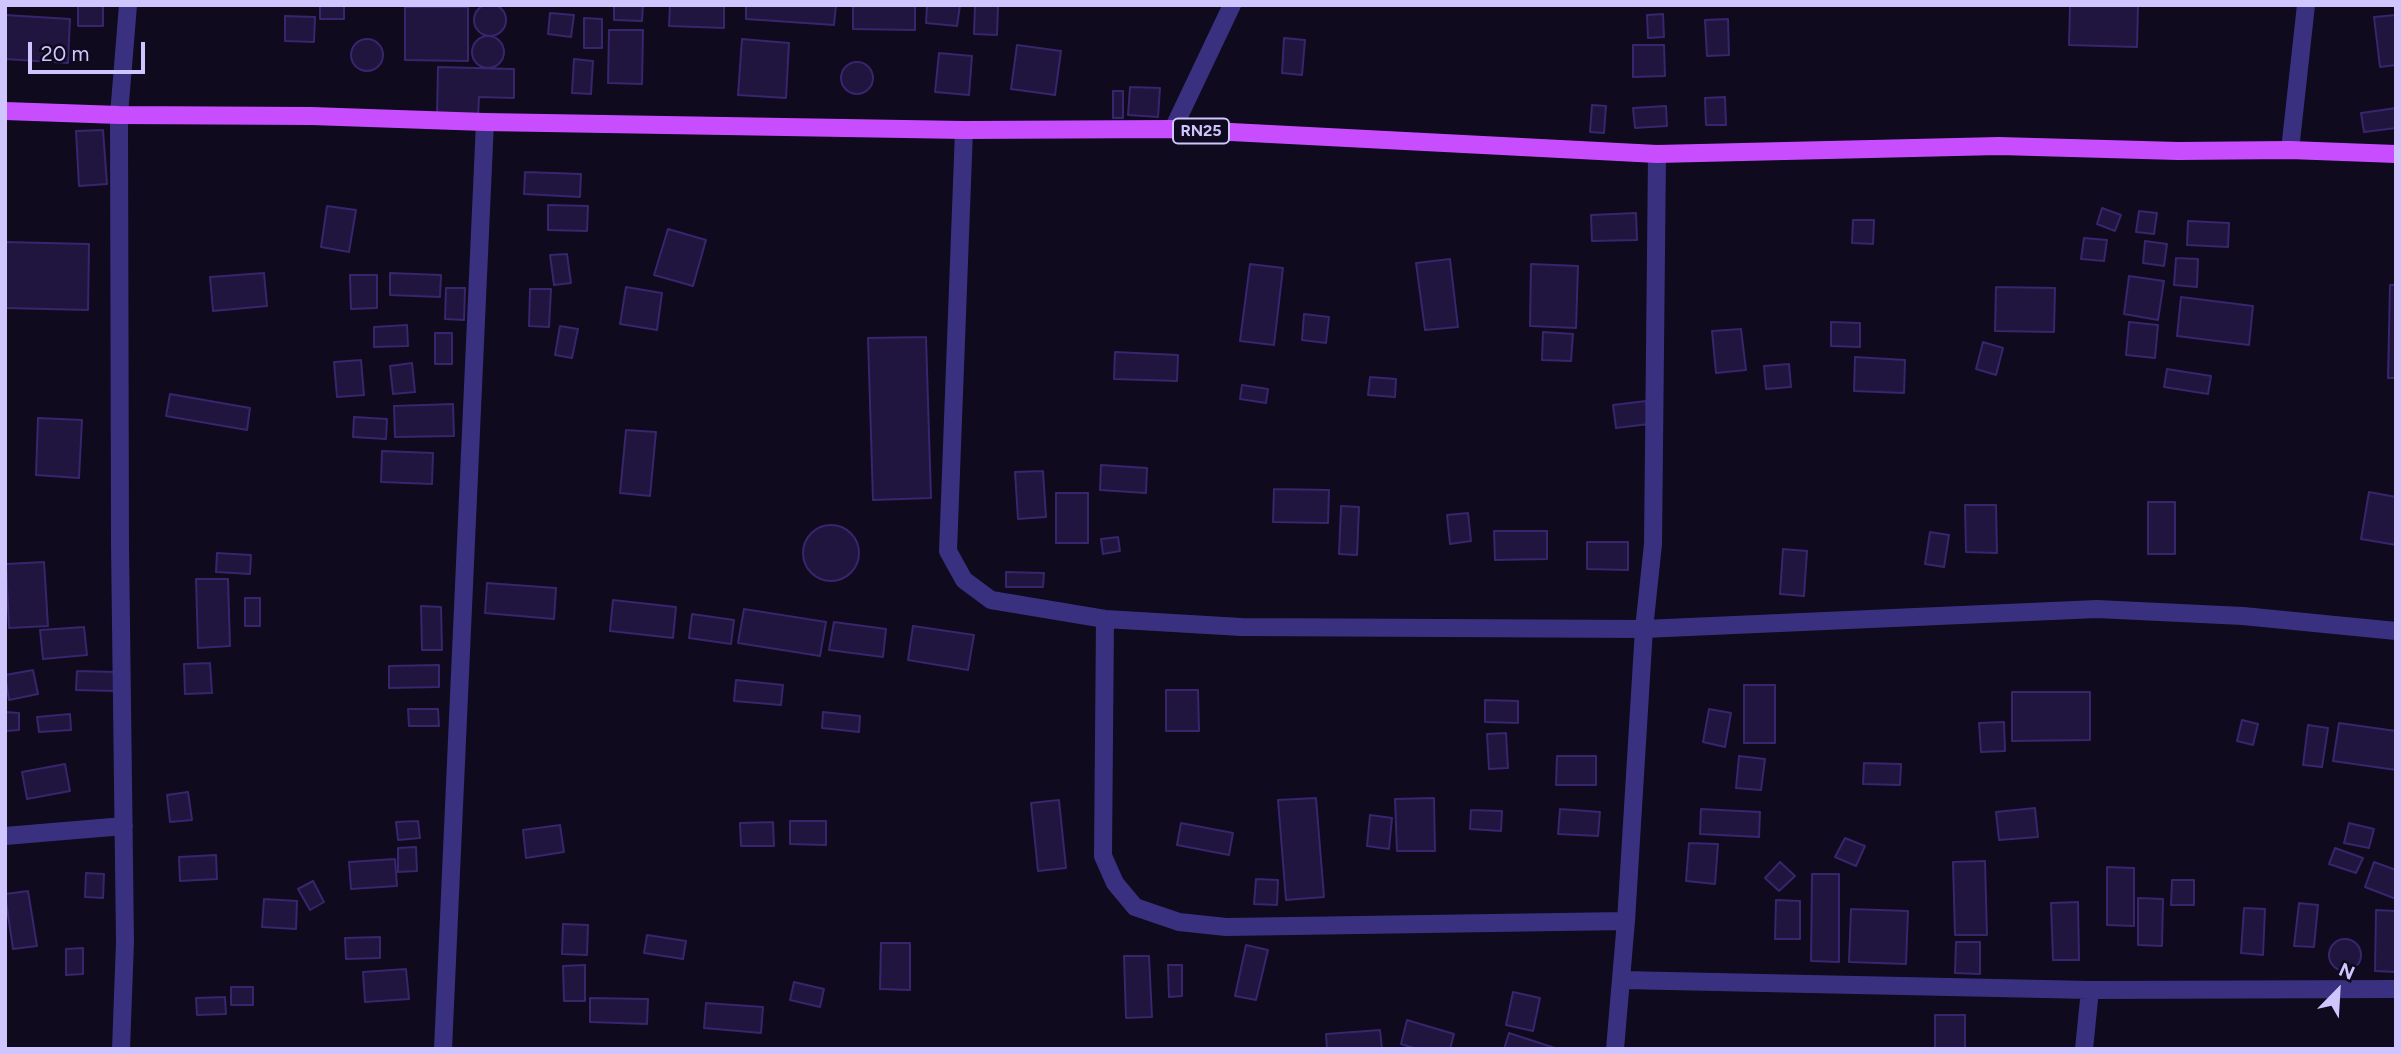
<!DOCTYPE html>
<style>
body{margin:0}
#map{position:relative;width:2401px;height:1054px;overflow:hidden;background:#0f0a1d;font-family:Figtree,sans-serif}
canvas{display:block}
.frame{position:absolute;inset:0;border:7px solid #d0c6ff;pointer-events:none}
.north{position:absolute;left:2303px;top:956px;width:70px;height:70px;-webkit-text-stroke:5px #0f0a1d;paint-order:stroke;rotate:24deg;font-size:19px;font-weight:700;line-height:28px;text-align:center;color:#d0c6ff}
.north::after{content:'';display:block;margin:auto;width:24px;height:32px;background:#d0c6ff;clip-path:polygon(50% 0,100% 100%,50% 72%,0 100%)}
.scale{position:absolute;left:28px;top:42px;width:117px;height:32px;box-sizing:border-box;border:4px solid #d0c6ff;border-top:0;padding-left:9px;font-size:21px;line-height:24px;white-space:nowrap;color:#d0c6ff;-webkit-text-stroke:5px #0f0a1d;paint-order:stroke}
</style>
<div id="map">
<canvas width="2401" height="1054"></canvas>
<div class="frame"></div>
<div class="north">N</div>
<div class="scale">20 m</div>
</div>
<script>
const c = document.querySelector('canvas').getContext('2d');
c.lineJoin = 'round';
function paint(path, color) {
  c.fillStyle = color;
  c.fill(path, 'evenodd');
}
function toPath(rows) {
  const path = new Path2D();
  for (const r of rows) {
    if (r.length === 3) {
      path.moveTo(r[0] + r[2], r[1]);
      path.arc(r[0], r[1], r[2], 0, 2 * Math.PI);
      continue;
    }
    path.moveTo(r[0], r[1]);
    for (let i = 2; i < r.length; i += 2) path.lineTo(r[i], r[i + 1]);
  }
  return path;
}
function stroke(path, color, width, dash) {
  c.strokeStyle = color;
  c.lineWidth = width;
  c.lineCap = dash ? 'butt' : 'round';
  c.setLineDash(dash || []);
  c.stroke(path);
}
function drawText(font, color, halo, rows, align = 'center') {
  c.font = font + ' Figtree,sans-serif';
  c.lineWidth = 5;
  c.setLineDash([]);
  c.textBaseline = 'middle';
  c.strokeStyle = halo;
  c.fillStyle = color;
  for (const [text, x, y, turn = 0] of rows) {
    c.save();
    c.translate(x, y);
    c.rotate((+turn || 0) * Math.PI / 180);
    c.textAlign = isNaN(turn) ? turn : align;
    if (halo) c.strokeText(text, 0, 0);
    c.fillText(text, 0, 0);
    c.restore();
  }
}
const building = toPath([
 [490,20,16],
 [78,5,103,5,103,26,78,26,78,5],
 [320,5,344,5,344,19,320,19,320,5],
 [614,5,643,5,642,21,614,20,614,5],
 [670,5,724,5,724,28,669,26,670,5],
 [746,5,836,5,834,25,746,19,746,5],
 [853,5,915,5,915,30,853,29,853,5],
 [927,5,960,5,957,26,926,23,927,5],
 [975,5,998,6,997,35,974,34,975,5],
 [2070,5,2138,5,2137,47,2069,45,2070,5],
 [405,7,468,7,468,61,405,60,405,7],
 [550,13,574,15,571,37,548,34,550,13],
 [1663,14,1664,37,1648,38,1647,15,1663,14],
 [5,15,70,19,68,63,5,59,5,15],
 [2396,15,2396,65,2380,67,2374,17,2396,15],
 [285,16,315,17,314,42,285,41,285,16],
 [584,18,602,19,602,48,584,48,584,18],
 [1728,19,1729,55,1707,56,1705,20,1728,19],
 [609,30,643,30,642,84,608,83,609,30],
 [488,52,16],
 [1284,38,1305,40,1302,75,1282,73,1284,38],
 [742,39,789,43,786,98,738,95,742,39],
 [367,55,16],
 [1017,45,1061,51,1055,95,1011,89,1017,45],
 [1633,45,1664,45,1665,76,1633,77,1633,45],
 [939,53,972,56,969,95,935,92,939,53],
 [574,59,593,61,591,94,572,93,574,59],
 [857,78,16],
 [438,67,514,69,514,98,479,97,478,117,437,115,438,67],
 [1130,87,1160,88,1158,117,1128,115,1130,87],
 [1113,91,1123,91,1123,118,1113,118,1113,91],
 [1725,97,1726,125,1706,125,1705,98,1725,97],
 [1592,105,1606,106,1604,133,1590,132,1592,105],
 [1666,106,1667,126,1635,128,1633,108,1666,106],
 [2396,108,2396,128,2364,132,2361,113,2396,108],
 [103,130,107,184,79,186,76,131,103,130],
 [525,172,581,174,580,197,524,194,525,172],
 [548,205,588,206,587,231,548,230,548,205],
 [327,206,356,210,349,252,321,247,327,206],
 [2102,208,2121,215,2115,231,2097,224,2102,208],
 [2139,211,2157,213,2154,234,2136,232,2139,211],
 [1636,213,1637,240,1592,241,1591,215,1636,213],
 [1853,220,1874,220,1873,244,1852,243,1853,220],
 [2188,221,2229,223,2228,247,2187,245,2188,221],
 [668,229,706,240,693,286,654,275,668,229],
 [2084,238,2107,240,2104,261,2081,259,2084,238],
 [2145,241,2167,244,2164,266,2143,263,2145,241],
 [5,242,89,244,88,310,5,308,5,242],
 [567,254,571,283,554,285,550,255,567,254],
 [2176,258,2198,259,2197,287,2174,285,2176,258],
 [1450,259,1458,327,1425,330,1416,263,1450,259],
 [1250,264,1283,268,1274,345,1240,341,1250,264],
 [1531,264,1578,266,1576,328,1530,326,1531,264],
 [264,273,267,306,213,311,210,277,264,273],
 [390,273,441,275,440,297,390,295,390,273],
 [350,275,377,275,377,308,351,309,350,275],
 [2129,276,2164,281,2158,320,2124,314,2129,276],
 [2390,285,2396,285,2396,378,2388,378,2390,285],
 [626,287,662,293,657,330,620,324,626,287],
 [1996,287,2055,288,2054,332,1995,331,1996,287],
 [446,288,465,288,464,320,445,319,446,288],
 [530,289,551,289,549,327,529,326,530,289],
 [2181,297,2253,306,2249,345,2177,336,2181,297],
 [1304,314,1329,317,1326,343,1302,340,1304,314],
 [1831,322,1860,323,1860,347,1831,346,1831,322],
 [2129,322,2158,325,2155,358,2126,355,2129,322],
 [407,325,408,346,374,347,374,327,407,325],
 [560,326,578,329,572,358,555,355,560,326],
 [1741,329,1746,370,1716,373,1712,331,1741,329],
 [1543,332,1573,334,1571,361,1542,360,1543,332],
 [435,333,452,333,452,364,435,364,435,333],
 [926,337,931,498,873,500,868,338,926,337],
 [1983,342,2003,348,1996,375,1976,369,1983,342],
 [1115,352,1178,355,1177,381,1114,379,1115,352],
 [1855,357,1905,360,1904,393,1854,391,1855,357],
 [361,360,364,395,337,397,334,362,361,360],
 [412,363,415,392,393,394,390,366,412,363],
 [1789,364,1791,387,1766,389,1764,366,1789,364],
 [2167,369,2211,376,2208,394,2164,387,2167,369],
 [1370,377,1396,379,1395,397,1368,395,1370,377],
 [1242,385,1268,389,1266,403,1240,399,1242,385],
 [170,394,250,408,247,430,166,416,170,394],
 [1646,401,1649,424,1616,428,1613,405,1646,401],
 [453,404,454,436,395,437,394,406,453,404],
 [354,417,387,419,386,439,353,437,354,417],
 [38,418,82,420,79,478,36,475,38,418],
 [626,430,656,432,650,496,620,493,626,430],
 [382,451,433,453,432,484,381,482,382,451],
 [1101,465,1147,468,1146,493,1100,490,1101,465],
 [1043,471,1046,517,1018,519,1015,472,1043,471],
 [1274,489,1329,490,1328,523,1273,522,1274,489],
 [2369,492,2396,497,2396,545,2361,539,2369,492],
 [1056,493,1088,493,1088,543,1056,543,1056,493],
 [2148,502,2175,502,2175,554,2148,554,2148,502],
 [1965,505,1996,505,1997,553,1966,552,1965,505],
 [1341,506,1359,507,1357,555,1339,554,1341,506],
 [1468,513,1471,541,1450,544,1447,515,1468,513],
 [831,553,28],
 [1494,531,1547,531,1547,559,1495,560,1494,531],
 [1930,532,1949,535,1944,567,1925,564,1930,532],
 [1118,537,1120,551,1103,554,1101,539,1118,537],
 [1587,542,1628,542,1628,570,1587,569,1587,542],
 [1783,549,1807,551,1804,596,1780,594,1783,549],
 [217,553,251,555,250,574,216,572,217,553],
 [44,562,48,626,9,628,6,564,44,562],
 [1006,572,1044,573,1043,587,1006,587,1006,572],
 [196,579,228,579,230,646,198,648,196,579],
 [487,583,556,588,554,619,485,613,487,583],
 [245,598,260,598,260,626,245,626,245,598],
 [613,600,676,607,673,638,610,631,613,600],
 [421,606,441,607,442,650,422,650,421,606],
 [744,609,826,622,820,656,738,643,744,609],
 [692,614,734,620,731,644,689,638,692,614],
 [834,622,886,629,883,657,829,650,834,622],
 [913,626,974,635,968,670,908,660,913,626],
 [84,627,87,655,43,659,40,630,84,627],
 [210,663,212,693,185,694,184,664,210,663],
 [439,665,439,687,389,688,389,666,439,665],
 [33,670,38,694,9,700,5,675,33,670],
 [77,671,116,672,115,691,76,690,77,671],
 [736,680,783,685,781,705,734,701,736,680],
 [1744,685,1775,685,1775,743,1744,743,1744,685],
 [1166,690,1198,690,1199,731,1166,731,1166,690],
 [2012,692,2090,692,2090,740,2012,741,2012,692],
 [1485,700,1518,701,1518,723,1485,722,1485,700],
 [408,709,438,709,439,726,409,726,408,709],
 [1709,709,1731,713,1725,747,1703,742,1709,709],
 [5,712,19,713,19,730,5,731,5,712],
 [823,712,860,716,859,732,822,728,823,712],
 [70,714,71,730,39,732,37,717,70,714],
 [2242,720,2258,724,2253,745,2237,741,2242,720],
 [2004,722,2005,751,1981,752,1979,723,2004,722],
 [2339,723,2396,731,2396,770,2333,761,2339,723],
 [2308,725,2328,728,2322,767,2303,765,2308,725],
 [1506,733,1508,768,1489,769,1487,734,1506,733],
 [1557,756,1596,756,1596,785,1556,785,1557,756],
 [1739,756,1765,759,1761,790,1736,788,1739,756],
 [1864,763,1901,764,1900,785,1863,784,1864,763],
 [65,764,70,791,27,799,22,772,65,764],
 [188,792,192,820,170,822,167,795,188,792],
 [1316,798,1324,897,1286,900,1278,800,1316,798],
 [1434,798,1435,851,1397,851,1395,799,1434,798],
 [1059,800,1066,868,1038,871,1031,803,1059,800],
 [2035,808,2038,837,1999,840,1996,812,2035,808],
 [1560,809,1600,812,1598,836,1558,834,1560,809],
 [1701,809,1760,812,1759,837,1700,834,1701,809],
 [1471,810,1502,811,1501,831,1470,829,1471,810],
 [1370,815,1392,818,1389,849,1367,846,1370,815],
 [418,821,420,838,398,840,396,822,418,821],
 [790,821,826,821,826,845,790,844,790,821],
 [773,822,774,846,741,846,740,823,773,822],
 [1181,823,1233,833,1229,855,1177,845,1181,823],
 [2349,823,2374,829,2369,848,2344,843,2349,823],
 [560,825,564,852,526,858,523,830,560,825],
 [1845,838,1865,846,1856,866,1835,857,1845,838],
 [1689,843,1718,844,1715,884,1686,881,1689,843],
 [416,847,417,871,398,872,398,848,416,847],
 [2335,848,2363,858,2356,873,2329,864,2335,848],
 [216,855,217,879,180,881,179,857,216,855],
 [395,859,397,886,351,889,349,862,395,859],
 [1985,861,1987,935,1955,935,1953,862,1985,861],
 [1780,862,1795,876,1779,891,1765,878,1780,862],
 [2374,862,2396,870,2396,899,2365,887,2374,862],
 [2107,867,2134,868,2134,926,2107,925,2107,867],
 [86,873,104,874,103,898,85,897,86,873],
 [1812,874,1839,874,1839,962,1811,961,1812,874],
 [1256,879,1278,880,1277,905,1254,904,1256,879],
 [2172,880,2194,880,2194,905,2171,905,2172,880],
 [313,881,324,902,310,910,298,889,313,881],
 [28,891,37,946,13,949,5,894,28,891],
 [2138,898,2163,899,2162,946,2138,945,2138,898],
 [264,899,297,901,296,929,262,927,264,899],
 [1776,900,1800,901,1800,939,1775,939,1776,900],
 [2078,902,2079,960,2053,960,2051,903,2078,902],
 [2299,903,2318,905,2314,947,2294,946,2299,903],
 [2244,908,2265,909,2263,955,2241,953,2244,908],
 [1851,909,1908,911,1906,964,1849,962,1851,909],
 [2376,910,2396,911,2396,972,2375,971,2376,910],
 [563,924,588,925,587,955,562,954,563,924],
 [647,935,686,941,683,959,644,953,647,935],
 [380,937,380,958,346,959,345,938,380,937],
 [2345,955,16],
 [1956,942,1980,942,1980,974,1955,973,1956,942],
 [881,943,910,943,910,990,880,989,881,943],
 [1246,945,1268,950,1256,1000,1235,996,1246,945],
 [83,948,83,974,66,975,66,949,83,948],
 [1124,956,1149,956,1152,1017,1126,1018,1124,956],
 [585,965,585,1001,564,1001,563,966,585,965],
 [1168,965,1182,965,1182,996,1169,997,1168,965],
 [406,969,409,999,365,1002,363,972,406,969],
 [794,982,824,989,820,1007,790,1000,794,982],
 [231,987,253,987,253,1005,231,1005,231,987],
 [1513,992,1540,998,1533,1031,1506,1025,1513,992],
 [225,997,226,1014,197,1015,196,998,225,997],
 [590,998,648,999,647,1024,590,1022,590,998],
 [706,1003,763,1007,761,1033,704,1028,706,1003],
 [1935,1015,1965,1015,1965,1049,1935,1049,1935,1015],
 [1407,1020,1454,1034,1450,1049,1417,1049,1401,1044,1407,1020],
 [1380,1030,1382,1049,1327,1049,1326,1034,1380,1030],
 [1509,1033,1558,1049,1504,1049,1509,1033]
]);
paint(building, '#20153f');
stroke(building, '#38256d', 2);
stroke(toPath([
 [1173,129,1232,5],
 [964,130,948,551,964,580,991,600,1105,619,1241,627,1644,629,2097,609,2243,616,2396,631],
 [2290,150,2306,5],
 [1105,619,1103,856,1115,883,1135,907,1179,922,1226,927,1626,921],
 [5,836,124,826],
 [1622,980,2090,990,2396,989],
 [121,1049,125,942,120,545,119,115,128,5],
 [443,1049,485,122],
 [1615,1049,1626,921,1644,629,1653,544,1657,154],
 [2084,1049,2090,990]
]), '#393180', 18);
stroke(toPath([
 [5,111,119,115,311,116,485,122,964,130,1173,129,1657,154,1999,146,2178,151,2290,150,2396,154]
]), '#c84dff', 18);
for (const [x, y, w] of [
 [1201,131,56]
]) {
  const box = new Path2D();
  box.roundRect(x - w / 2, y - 12.5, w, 25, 5);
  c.fillStyle = '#0f0a1d';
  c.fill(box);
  stroke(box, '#d0c6ff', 2);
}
drawText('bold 16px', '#d0c6ff', null, [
 ["RN25",1201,131]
]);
</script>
